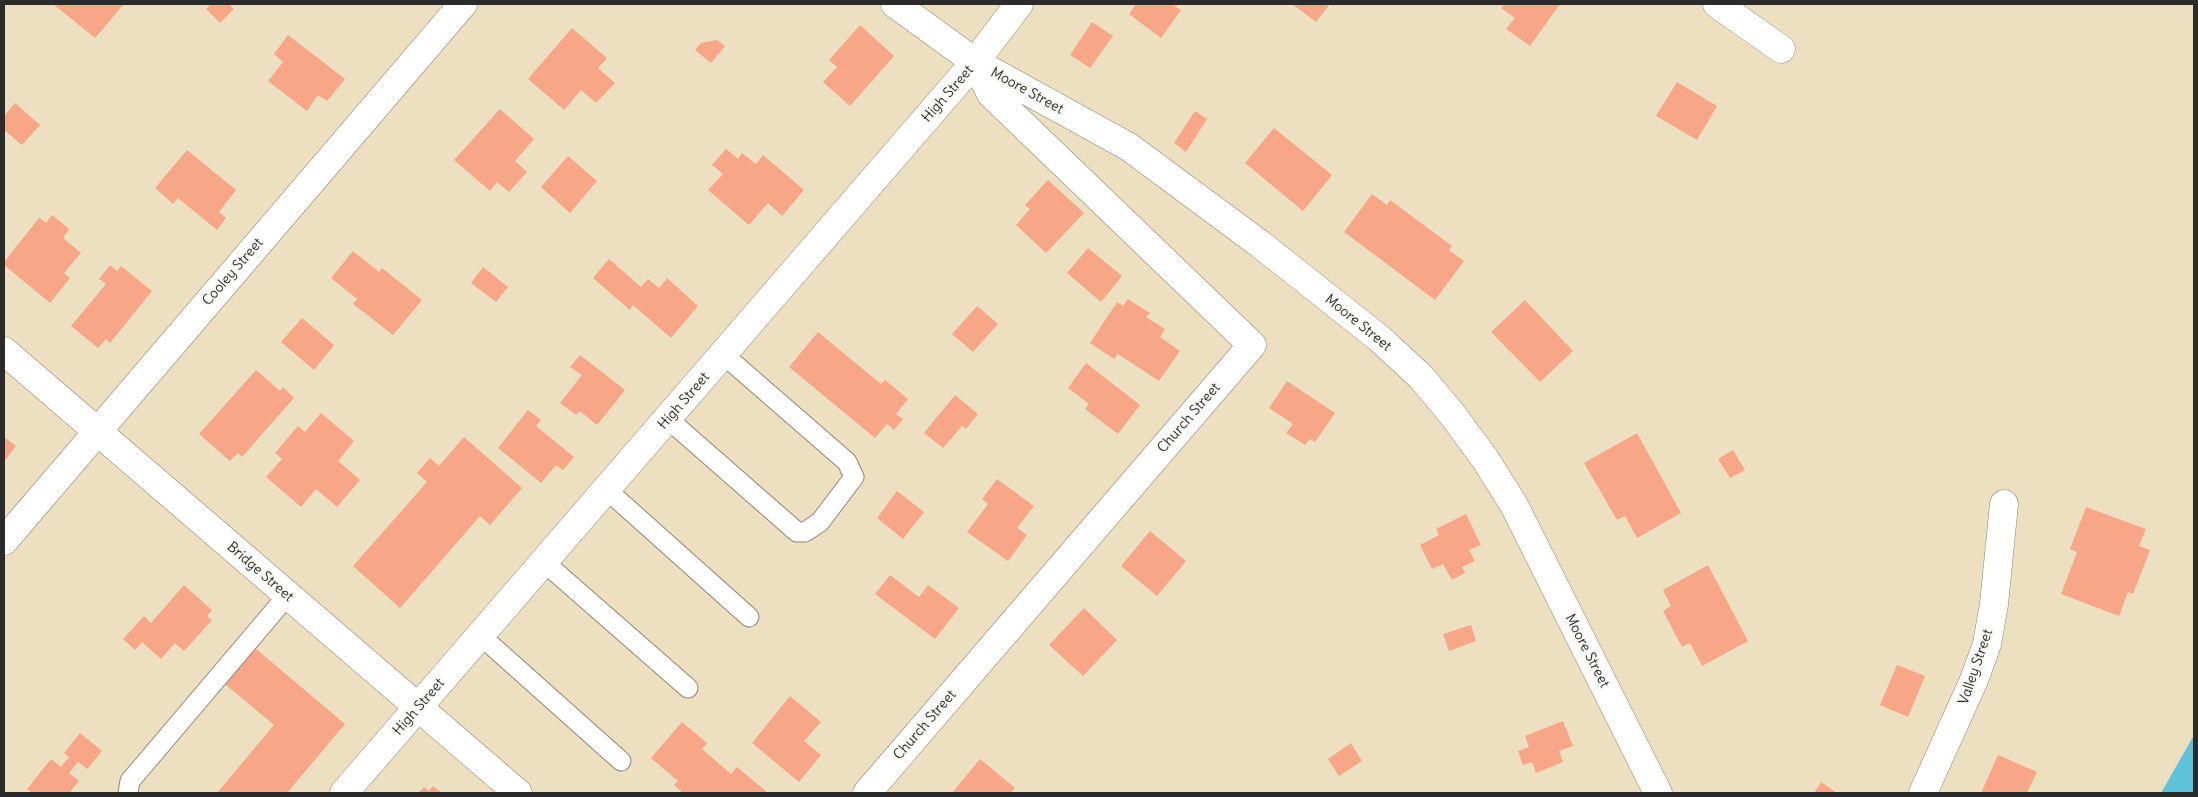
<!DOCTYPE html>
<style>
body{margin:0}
#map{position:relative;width:2198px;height:797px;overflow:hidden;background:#ede0c0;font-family:Delius,sans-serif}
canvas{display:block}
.frame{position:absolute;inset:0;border:5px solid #2b2b2b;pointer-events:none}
</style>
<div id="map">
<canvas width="2198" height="797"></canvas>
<div class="frame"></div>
</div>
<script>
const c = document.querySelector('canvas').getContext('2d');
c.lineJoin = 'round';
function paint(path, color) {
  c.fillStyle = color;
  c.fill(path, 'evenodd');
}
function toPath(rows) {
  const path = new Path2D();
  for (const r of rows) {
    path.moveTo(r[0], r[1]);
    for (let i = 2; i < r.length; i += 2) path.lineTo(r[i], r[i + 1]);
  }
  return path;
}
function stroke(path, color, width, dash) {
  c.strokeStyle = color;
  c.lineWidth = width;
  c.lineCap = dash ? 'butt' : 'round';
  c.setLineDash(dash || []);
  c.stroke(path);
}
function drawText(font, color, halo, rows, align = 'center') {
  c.font = font + ' Delius,sans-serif';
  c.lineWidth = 4;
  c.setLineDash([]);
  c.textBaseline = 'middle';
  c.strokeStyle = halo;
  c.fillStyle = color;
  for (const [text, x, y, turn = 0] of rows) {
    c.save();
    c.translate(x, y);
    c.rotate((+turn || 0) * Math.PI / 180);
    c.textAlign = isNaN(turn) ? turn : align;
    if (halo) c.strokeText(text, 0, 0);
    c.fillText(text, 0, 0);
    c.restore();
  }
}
paint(toPath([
 [2194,735,2194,793,2161,793]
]), '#5ec2db');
paint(toPath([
 [53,4,124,4,95,38],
 [211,4,229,4,234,9,220,23,206,9],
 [1136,4,1172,4,1181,10,1161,38,1129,14],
 [1292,4,1330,4,1316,22],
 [1505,4,1560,4,1530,46,1506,29,1515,18,1501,8],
 [1092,22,1113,36,1090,68,1070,55],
 [860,25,894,56,850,106,823,82,837,67,829,60],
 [572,28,607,58,598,68,615,83,596,103,581,90,564,110,528,79],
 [288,35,345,79,327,101,318,95,307,111,268,81,283,62,274,54],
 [717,40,725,46,711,63,695,50,701,43],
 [1677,82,1717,106,1697,140,1656,116],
 [15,103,40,125,22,145,4,130,4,116],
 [500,109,534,139,515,161,527,172,509,192,497,182,490,191,454,160],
 [1195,111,1207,119,1186,152,1174,143],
 [1274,128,1332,175,1303,211,1245,163],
 [726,149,738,159,742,153,756,164,763,155,804,190,782,216,768,203,749,225,708,190,723,174,712,165],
 [187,150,236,190,219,212,226,218,217,230,178,198,173,204,155,188],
 [568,156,597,181,570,213,541,187],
 [1048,180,1084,213,1046,253,1016,225,1030,209,1025,205],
 [1372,194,1387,205,1390,200,1452,246,1449,250,1464,261,1435,300,1344,232],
 [52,215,69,229,63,238,81,253,64,273,70,278,50,303,4,265,4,262,39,218,46,223],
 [1088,248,1122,276,1101,302,1067,273],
 [353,251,379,272,382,268,422,300,393,335,353,304,357,299,331,278],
 [609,259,641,287,648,279,659,288,667,278,698,306,671,338,633,305,630,310,593,278],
 [110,265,117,271,121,266,152,291,110,343,106,339,98,348,71,326,106,284,99,279],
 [483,267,508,287,496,302,471,283],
 [1128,299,1150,313,1146,317,1165,329,1160,337,1180,351,1159,381,1118,354,1114,359,1090,343,1117,302,1123,306],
 [1525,300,1573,351,1540,382,1491,332],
 [977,306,998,324,973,352,952,334],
 [302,318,334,345,314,370,281,342],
 [818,332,881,384,885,380,908,399,896,414,903,419,894,430,887,424,875,438,789,367],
 [580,355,625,390,597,425,580,411,576,415,560,403,582,375,570,367],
 [1086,363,1140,405,1118,434,1085,409,1089,404,1068,388],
 [256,370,280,391,283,387,294,398,242,457,238,453,230,461,199,434],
 [1287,381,1335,413,1315,442,1310,439,1305,445,1286,433,1293,424,1269,408],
 [955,395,978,414,966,429,962,426,943,448,924,433],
 [528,410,541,420,536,426,574,457,563,470,556,465,541,483,498,448],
 [321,413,354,441,338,461,360,480,337,507,316,489,301,507,266,477,282,459,275,453,298,426,305,432],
 [1637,433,1681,513,1637,538,1625,516,1617,520,1584,463],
 [4,437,16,446,4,462],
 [464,437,522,488,490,525,480,516,400,608,353,566,427,482,417,473,430,458,439,466],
 [1733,450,1745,470,1730,478,1718,459],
 [997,479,1034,506,1017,528,1027,535,1008,561,967,532,988,504,982,499],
 [897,491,924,512,903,539,877,518],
 [2086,507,2146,529,2139,546,2150,550,2133,594,2128,592,2119,616,2061,594,2077,552,2070,549],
 [1466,514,1481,545,1469,550,1475,561,1462,567,1465,573,1452,580,1443,564,1432,569,1420,545,1439,535,1436,529],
 [1150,531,1186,561,1157,596,1121,566],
 [1708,565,1748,641,1702,666,1690,643,1682,647,1663,611,1671,606,1663,590],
 [890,575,919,597,928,585,959,608,935,639,875,594],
 [184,585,212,610,207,616,212,620,184,651,175,643,161,659,142,642,135,650,123,639,144,616,151,623],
 [1084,608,1117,640,1083,676,1049,645],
 [1471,625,1476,641,1449,651,1443,634],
 [255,648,345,724,287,793,217,793,274,725,225,684],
 [1897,665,1925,676,1908,717,1880,705],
 [790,696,821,722,804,741,821,755,799,782,752,743],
 [1563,721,1573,746,1559,751,1563,762,1536,773,1532,762,1523,765,1518,751,1529,747,1525,736],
 [682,722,707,743,702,749,731,774,737,767,768,793,683,793,674,785,678,781,651,758],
 [80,733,102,751,87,769,78,762,69,773,79,781,69,793,32,793,27,789,51,759,61,767,69,757,64,753],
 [1351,743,1362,761,1339,776,1328,759],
 [1998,755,2037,772,2027,793,1981,793],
 [980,759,1015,788,1010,793,952,793],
 [1821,782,1837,793,1814,793],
 [433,786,442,793,418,793,424,787,429,791]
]), '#f7a688');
const service = toPath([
 [668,419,797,532,805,532,820,522,854,477,847,462,724,355],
 [607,490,749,617],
 [544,562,688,688],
 [481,636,621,761],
 [128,793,130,781,287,596]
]);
const minor = toPath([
 [895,4,975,62,1129,147,1260,244,1380,339,1421,377,1452,414,1485,459,1514,505,1658,793],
 [1717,4,1781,49],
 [4,541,463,4],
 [344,793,975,62,1019,4],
 [867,793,1252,345,991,94,975,62],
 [1923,793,1974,680,1987,644,1994,604,2004,504]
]);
const secondary = toPath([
 [4,351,518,793]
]);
stroke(service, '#8c8676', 21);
stroke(minor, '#8c8676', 29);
stroke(secondary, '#8c8676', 29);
stroke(service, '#fff', 19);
stroke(minor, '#fff', 28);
stroke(secondary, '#fff', 28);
drawText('14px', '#2b2b2b', '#f6f6f2', [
 ["Moore Street",1027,91,29],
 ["High Street",948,94,-49],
 ["Cooley Street",233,272,-49],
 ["Moore Street",1358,323,39],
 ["High Street",684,401,-49],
 ["Church Street",1189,418,-49],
 ["Bridge Street",260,572,41],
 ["Moore Street",1587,651,63],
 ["Valley Street",1976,667,-71],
 ["High Street",419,707,-49],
 ["Church Street",925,725,-49]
]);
</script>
